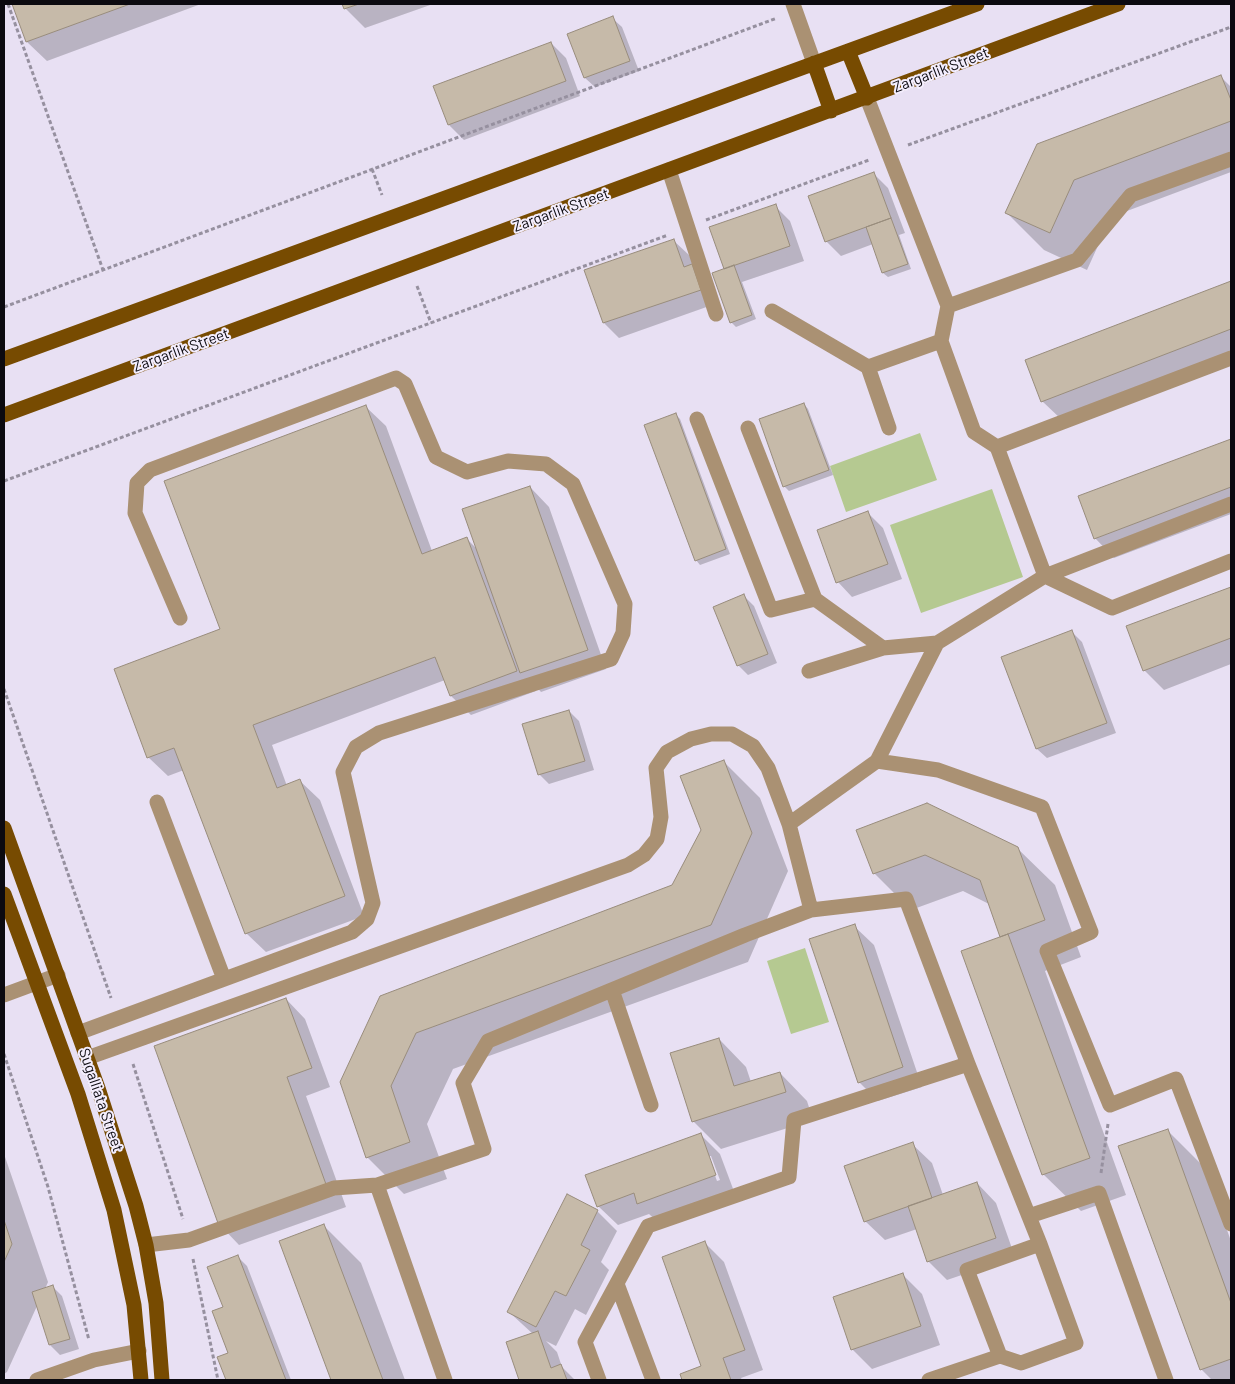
<!DOCTYPE html>
<style>
body{margin:0}
#map{position:relative;width:1235px;height:1384px;overflow:hidden;background:#e8e0f3;font-family:Barlow,sans-serif}
canvas{display:block}
.frame{position:absolute;inset:0;border:5px solid #0c0a10;pointer-events:none}
</style>
<div id="map">
<canvas width="1235" height="1384"></canvas>
<div class="frame"></div>
</div>
<script>
const c = document.querySelector('canvas').getContext('2d');
c.lineJoin = 'round';
function paint(path, color) {
  c.fillStyle = color;
  c.fill(path, 'evenodd');
}
function toPath(rows) {
  const path = new Path2D();
  for (const r of rows) {
    path.moveTo(r[0], r[1]);
    for (let i = 2; i < r.length; i += 2) path.lineTo(r[i], r[i + 1]);
  }
  return path;
}
function stroke(path, color, width, dash) {
  c.strokeStyle = color;
  c.lineWidth = width;
  c.lineCap = dash ? 'butt' : 'round';
  c.setLineDash(dash || []);
  c.stroke(path);
}
function drawText(font, color, halo, rows, align = 'center') {
  c.font = font + ' Barlow,sans-serif';
  c.lineWidth = 4;
  c.setLineDash([]);
  c.textBaseline = 'middle';
  c.strokeStyle = halo;
  c.fillStyle = color;
  for (const [text, x, y, turn = 0] of rows) {
    c.save();
    c.translate(x, y);
    c.rotate((+turn || 0) * Math.PI / 180);
    c.textAlign = isNaN(turn) ? turn : align;
    if (halo) c.strokeText(text, 0, 0);
    c.fillText(text, 0, 0);
    c.restore();
  }
}
paint(toPath([
 [920,433,937,480,846,512,830,466],
 [992,489,1023,577,921,613,890,525],
 [805,948,829,1022,791,1034,767,961]
]), '#b5c991');
paint(toPath([
 [13,4,201,4,47,61,27,42],
 [343,4,433,4,365,28,345,8],
 [612,18,622,27,639,71,595,87,585,78],
 [551,43,566,58,580,96,464,140,449,125,435,87],
 [1220,76,1231,87,1231,172,1111,217,1087,270,1044,250,1007,213],
 [873,173,888,188,905,233,899,235,911,269,888,277,883,273,873,244,841,256,826,241],
 [775,206,790,221,804,261,742,282,756,319,736,327,731,322,726,270],
 [674,241,689,255,715,304,619,338,604,323,586,271],
 [1231,282,1231,355,1062,420,1042,401,1027,361],
 [804,404,808,409,833,475,789,491,784,486],
 [366,407,386,426,432,551,466,538,478,550,530,487,549,507,606,669,541,692,534,684,536,691,471,715,451,696,445,680,272,745,287,786,300,781,320,800,364,916,266,952,246,933,184,770,168,776,148,757,222,630],
 [676,415,680,419,730,554,700,565,696,560],
 [1231,440,1231,514,1114,558,1095,538,1079,497],
 [868,513,883,528,902,579,852,597,838,582],
 [1231,588,1231,664,1164,690,1144,670,1128,627],
 [744,596,754,606,777,663,748,675,738,665],
 [1072,632,1082,642,1116,733,1047,758,1037,749],
 [569,711,579,721,594,770,549,784,539,774],
 [723,761,760,798,788,871,748,962,453,1069,427,1124,447,1179,404,1194,367,1157,381,997,673,886,702,830],
 [858,830,1017,848,1055,885,1081,957,1045,971,1126,1195,1081,1211,1043,1174,1002,937,989,904,963,891,911,910,874,873],
 [854,926,874,945,922,1087,878,1101,859,1082],
 [286,999,305,1019,330,1087,306,1096,346,1207,239,1245,220,1225],
 [719,1039,746,1067,751,1082,780,1073,807,1101,813,1120,721,1149,693,1121],
 [1167,1130,1204,1167,1231,1241,1231,1380,1212,1380,1201,1369],
 [700,1134,720,1154,735,1194,658,1222,649,1214,618,1225,598,1206],
 [708,1156,711,1156,720,1180,717,1181],
 [912,1144,932,1163,943,1195,977,1183,996,1203,1015,1257,947,1280,928,1261,917,1229,885,1240,865,1221],
 [4,1154,48,1282,45,1289,52,1286,62,1296,79,1349,60,1355,50,1345,37,1306,7,1372,4,1374],
 [597,1211,617,1231,601,1262,609,1270,586,1315,575,1309,556,1346,546,1341,557,1352,562,1367,575,1380,521,1380,507,1343,533,1334,509,1312],
 [324,1226,361,1263,405,1380,333,1380,281,1242],
 [705,1243,724,1262,763,1370,741,1378,742,1380,684,1380,682,1375,703,1367],
 [237,1256,247,1266,291,1380,227,1380,218,1358,229,1353,224,1307],
 [902,1274,922,1294,940,1345,872,1369,852,1349]
]), '#0003');
const building = toPath([
 [12,4,130,4,26,42,12,4],
 [342,4,359,4,344,9,342,4],
 [613,16,630,61,584,78,567,34,613,16],
 [551,42,566,81,448,125,433,86,551,42],
 [1221,75,1231,100,1231,121,1074,180,1050,233,1005,213,1037,144,1221,75],
 [874,172,891,218,825,242,808,196,874,172],
 [776,204,790,246,724,269,709,227,776,204],
 [891,218,908,264,882,273,866,227,891,218],
 [674,239,684,267,692,264,701,290,603,323,584,270,674,239],
 [734,265,752,315,730,323,712,273,734,265],
 [1231,281,1231,329,1041,402,1025,360,1231,281],
 [804,403,829,470,783,487,759,419,804,403],
 [366,405,422,554,467,537,517,671,450,696,435,657,253,725,277,788,300,779,345,896,245,934,174,748,147,758,114,669,220,629,164,481,366,405],
 [676,413,726,549,695,561,644,425,676,413],
 [1231,439,1231,487,1094,539,1078,496,1231,439],
 [530,486,588,650,520,673,462,509,530,486],
 [868,511,888,564,836,583,817,530,868,511],
 [1231,587,1231,638,1143,671,1126,626,1231,587],
 [744,594,768,654,737,666,713,607,744,594],
 [1072,630,1107,723,1036,749,1001,657,1072,630],
 [569,710,585,761,538,775,522,724,569,710],
 [724,760,752,833,711,925,416,1033,391,1086,410,1142,366,1158,340,1082,380,996,672,885,701,830,680,776,724,760],
 [927,803,1018,847,1045,920,1000,937,980,880,925,855,873,874,856,830,927,803],
 [855,924,903,1067,858,1083,809,939,855,924],
 [1008,934,1090,1158,1042,1175,961,951,1008,934],
 [286,998,312,1068,287,1077,327,1187,219,1226,154,1046,286,998],
 [719,1038,734,1086,780,1072,786,1092,692,1122,670,1053,719,1038],
 [1168,1129,1231,1303,1231,1359,1200,1370,1118,1146,1168,1129],
 [701,1133,716,1175,637,1204,634,1193,597,1207,585,1175,701,1133],
 [913,1142,932,1198,864,1222,844,1166,913,1142],
 [977,1182,996,1238,927,1262,908,1206,977,1182],
 [567,1194,598,1210,581,1245,590,1250,566,1296,555,1291,536,1327,507,1312,567,1194],
 [4,1220,12,1244,4,1262,4,1220],
 [324,1224,383,1380,331,1380,279,1241,324,1224],
 [705,1241,745,1350,723,1358,731,1380,682,1380,680,1374,701,1366,662,1257,705,1241],
 [238,1255,286,1380,226,1380,217,1357,228,1353,212,1311,223,1307,207,1267,238,1255],
 [903,1273,921,1326,851,1350,833,1297,903,1273],
 [53,1285,70,1339,49,1345,32,1292,53,1285],
 [538,1331,551,1368,561,1364,567,1380,519,1380,506,1342,538,1331]
]);
paint(building, '#c6baa9');
stroke(building, '#988c7c', 1);
stroke(toPath([
 [8,4,103,270],
 [908,145,1231,27],
 [372,169,382,195],
 [706,220,869,160],
 [417,286,431,323],
 [4,307,777,18],
 [4,481,668,235],
 [4,689,111,998],
 [4,1054,48,1187,89,1340],
 [133,1064,183,1219],
 [1101,1173,1108,1124],
 [193,1259,218,1380]
]), '#96909f', 3, [4, 2.5]);
stroke(toPath([
 [793,4,814,63],
 [867,98,948,306,1077,260,1131,195,1231,159],
 [669,170,716,314],
 [772,311,868,367],
 [697,419,771,610,815,599],
 [748,428,815,599,883,648,937,643],
 [889,428,868,367,941,341],
 [997,447,1231,358],
 [1045,576,1112,608,1231,561],
 [1045,576,1231,504],
 [809,671,883,648],
 [877,761,938,770,1042,807,1091,932,1047,951,1110,1105,1176,1079,1231,1224],
 [157,802,224,979],
 [811,910,906,899,968,1064,1040,1244,1076,1343,1021,1363,1000,1356],
 [612,990,651,1105],
 [4,995,58,975],
 [78,1033,352,932,367,919,373,903,343,772,356,747,379,733,611,659,623,633,625,604,573,484,546,464,508,461,467,472,436,457,405,384,396,378,150,470,137,483,135,513,180,618],
 [87,1058,628,865,644,855,657,839,661,817,656,768,667,752,691,739,711,734,732,734,753,746,768,768,789,824,877,761,937,643,1045,576,997,447,974,432,941,341,948,306],
 [377,1185,445,1380],
 [1029,1216,1099,1193,1166,1380],
 [146,1245,189,1240,334,1188,377,1185,484,1149,463,1083,488,1041,745,935,811,910,789,824],
 [617,1284,653,1380],
 [37,1380,94,1360,139,1351],
 [599,1380,585,1342,648,1226,789,1177,794,1120,968,1064],
 [929,1380,1000,1356,967,1270,1040,1244]
]), '#aa9173', 15);
stroke(toPath([
 [848,51,867,98],
 [814,63,831,111],
 [4,359,977,4],
 [4,415,1118,4],
 [4,828,98,1088,136,1206,146,1245,156,1303,162,1380],
 [4,894,78,1094,114,1210,134,1305,141,1380]
]), '#774b01', 15);
drawText('15px', '#0c0a10', '#f4eefd', [
 ["Zargarlik Street",941,70,-21],
 ["Zargarlik Street",561,210,-20],
 ["Zargarlik Street",181,350,-20],
 ["Sugalliata Street",101,1100,71]
]);
</script>
